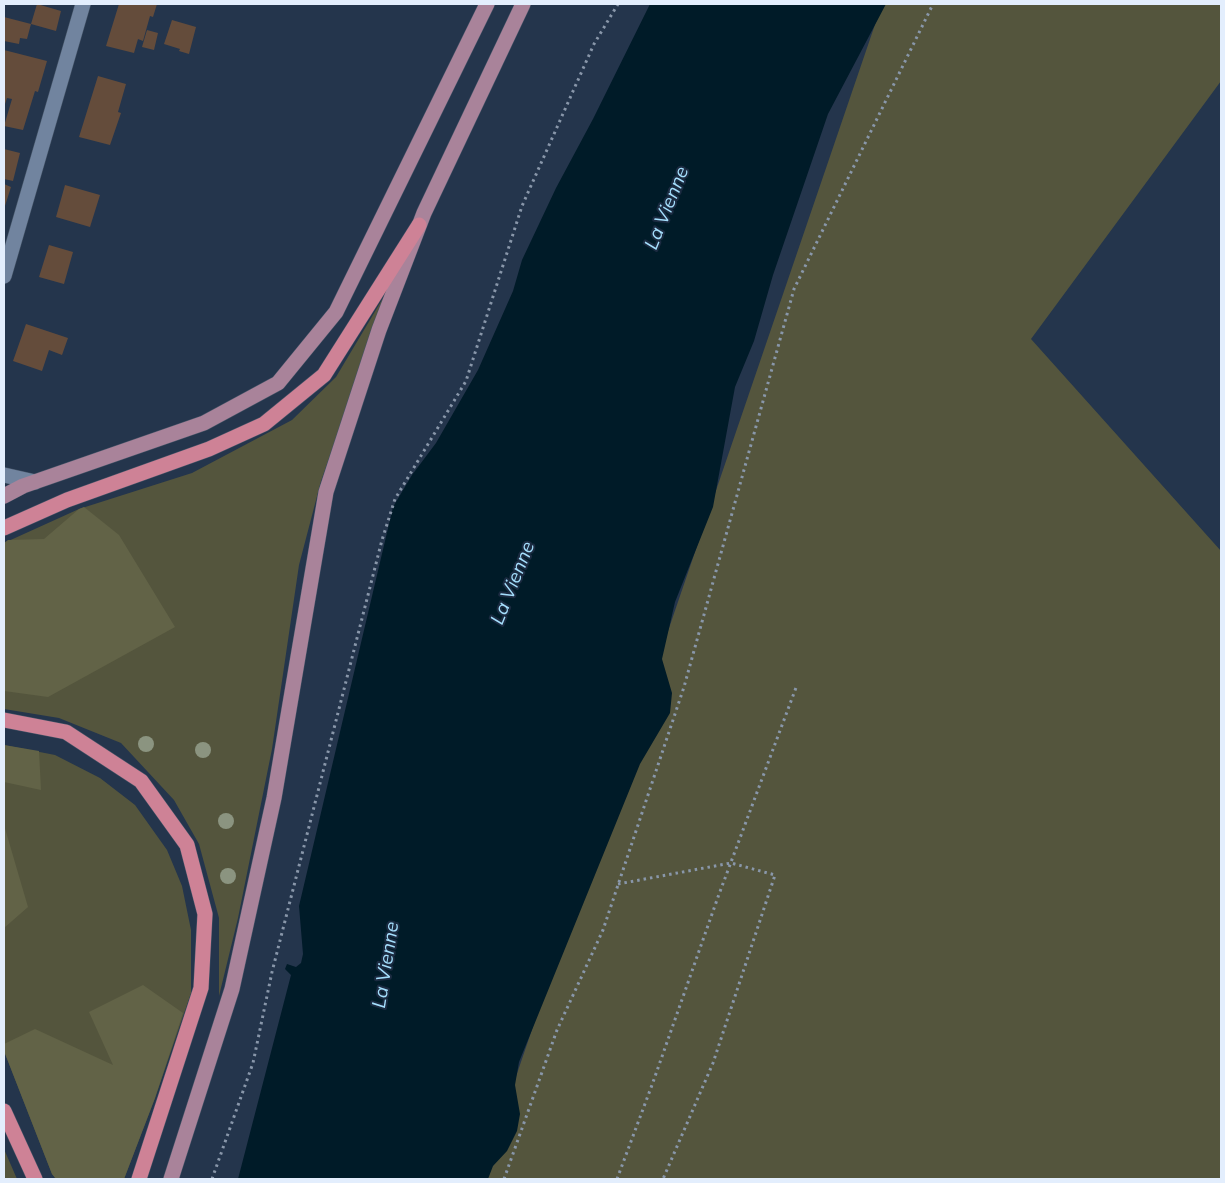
<!DOCTYPE html>
<style>
body{margin:0}
#map{position:relative;width:1225px;height:1183px;overflow:hidden;background:#24354c;font-family:Mulish,sans-serif}
canvas{display:block}
.frame{position:absolute;inset:0;border:5px solid #e3eefd;pointer-events:none}
</style>
<div id="map">
<canvas width="1225" height="1183"></canvas>
<div class="frame"></div>
</div>
<script>
const c = document.querySelector('canvas').getContext('2d');
c.lineJoin = 'round';
function paint(path, color) {
  c.fillStyle = color;
  c.fill(path, 'evenodd');
}
function toPath(rows) {
  const path = new Path2D();
  for (const r of rows) {
    path.moveTo(r[0], r[1]);
    for (let i = 2; i < r.length; i += 2) path.lineTo(r[i], r[i + 1]);
  }
  return path;
}
function stroke(path, color, width, dash) {
  c.strokeStyle = color;
  c.lineWidth = width;
  c.lineCap = dash ? 'butt' : 'round';
  c.setLineDash(dash || []);
  c.stroke(path);
}
function drawText(font, color, halo, rows, align = 'center') {
  c.font = font + ' Mulish,sans-serif';
  c.lineWidth = 4;
  c.setLineDash([]);
  c.textBaseline = 'middle';
  c.strokeStyle = halo;
  c.fillStyle = color;
  for (const [text, x, y, turn = 0] of rows) {
    c.save();
    c.translate(x, y);
    c.rotate((+turn || 0) * Math.PI / 180);
    c.textAlign = isNaN(turn) ? turn : align;
    if (halo) c.strokeText(text, 0, 0);
    c.fillText(text, 0, 0);
    c.restore();
  }
}
paint(toPath([
 [882,4,1221,4,1221,81,1031,339,1221,551,1221,1179,481,1179],
 [389,288,321,481,299,565,272,749,238,918,219,996,219,918,199,844,174,800,121,743,59,718,4,709,4,543,79,509,192,473,292,420,336,377],
 [4,745,55,755,100,778,135,805,167,850,182,886,191,930,191,993,155,1098,124,1179,56,1179,52,1174,4,1051],
 [4,1149,7,1156,17,1179,4,1179]
]), '#54553d');
paint(toPath([
 [84,507,119,535,175,627,48,697,4,691,4,543,8,540,44,539,79,509],
 [4,745,39,751,41,790,4,782],
 [4,825,28,907,4,928],
 [143,985,183,1013,155,1098,124,1179,56,1179,52,1174,4,1051,4,1044,35,1029,113,1065,89,1012]
]), '#626347');
paint(toPath([
 [650,4,886,4,828,114,773,275,754,341,735,387,713,507,675,602,662,659,672,693,670,713,640,764,519,1062,515,1085,520,1114,517,1131,507,1151,493,1166,488,1179,238,1179,291,975,285,969,287,964,296,967,301,963,303,954,299,906,393,507,412,475,436,443,478,370,513,291,522,260,556,188,593,119]
]), '#001b28');
paint(toPath([
 [37,4,61,11,56,31,31,24,27,39,20,38,19,44,4,41,4,17,31,24],
 [119,4,157,4,153,17,150,16,143,41,138,39,134,53,106,46],
 [172,20,196,27,189,54,179,51,180,49,164,44],
 [147,30,158,33,154,50,142,47],
 [4,50,47,61,38,92,35,91,23,130,4,126,12,99,7,98,4,107],
 [98,76,126,84,118,112,121,113,110,145,79,137],
 [4,149,20,153,13,181,4,179],
 [4,184,11,187,4,209],
 [65,185,100,195,90,227,56,217],
 [49,245,73,252,64,284,39,277],
 [26,324,68,338,62,355,49,350,42,371,13,361]
]), '#644c3b');
const minor = toPath([
 [4,276,83,4],
 [4,475,35,482]
]);
const major = toPath([
 [4,496,23,486,204,423,278,383,336,312,487,4],
 [171,1179,232,989,274,798,326,492,379,330,424,213,523,4]
]);
const highway = toPath([
 [4,528,67,500,209,449,264,424,324,375,419,225],
 [4,720,66,732,141,781,187,845,205,914,201,988,139,1179],
 [4,1111,35,1179]
]);
stroke(minor, '#445366', 16);
stroke(major, '#445366', 16);
stroke(highway, '#445366', 16);
stroke(toPath([
 [618,884,731,863,775,875,713,1063,663,1179],
 [212,1179,253,1063,272,972,382,540,395,499,466,381,522,206,594,44,618,4],
 [504,1179,557,1030,603,930,684,687,794,289,933,4],
 [617,1179,652,1085,718,897,797,685]
]), '#8997aa', 3, [2.5, 4]);
stroke(minor, '#71849f', 15);
stroke(major, '#a9839a', 15);
stroke(highway, '#ce8296', 15);
c.fillStyle = '#8b9480';
for (const [x, y] of [
 [146,744],
 [203,750],
 [226,821],
 [228,876]
]) {
  c.beginPath();
  c.arc(x, y, 8, 0, 2 * Math.PI);
  c.fill();
}
drawText('italic 19px', '#a4defc', '#1b2b41', [
 ["La Vienne",667,208,-68],
 ["La Vienne",513,583,-68],
 ["La Vienne",386,965,-81]
]);
</script>
